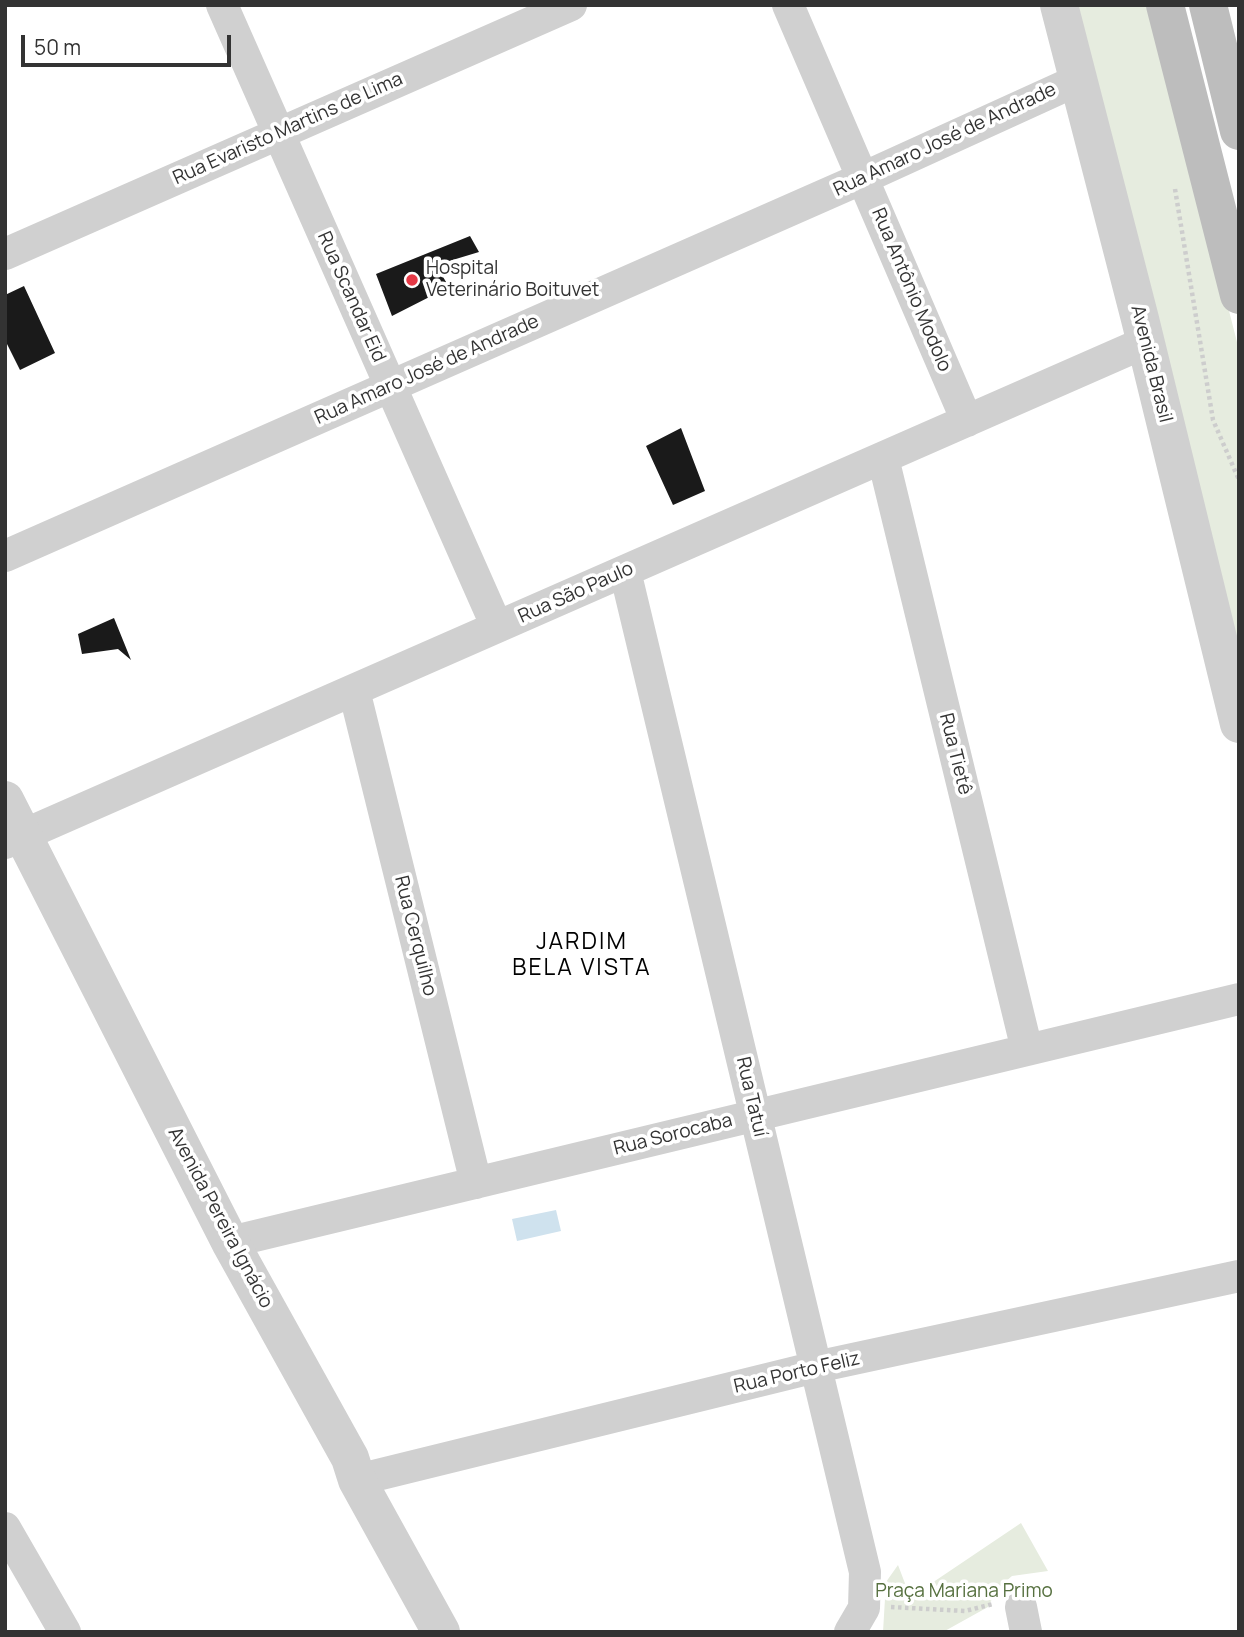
<!DOCTYPE html>
<meta charset="utf-8">
<style>
body{margin:0}
#map{position:relative;width:1244px;height:1637px;overflow:hidden;background:#fff;font-family:Manrope,sans-serif}
canvas{display:block}
.frame{position:absolute;inset:0;border:7px solid #333;pointer-events:none}
.scale{position:absolute;left:21px;top:35px;width:210px;height:32px;box-sizing:border-box;border:4px solid #333;border-top:0;padding-left:9px;font-size:21px;line-height:24px;white-space:nowrap;color:#333;-webkit-text-stroke:5px #fff;paint-order:stroke}
</style>
<div id="map">
<canvas width="1244" height="1637"></canvas>
<div class="frame"></div>
<div class="scale">50 m</div>
</div>
<script>
const c = document.querySelector('canvas').getContext('2d');
c.lineJoin = 'round';
function paint(path, color) {
  c.fillStyle = color;
  c.fill(path, 'evenodd');
}
function toPath(rows) {
  const path = new Path2D();
  for (const r of rows) {
    path.moveTo(r[0], r[1]);
    for (let i = 2; i < r.length; i += 2) path.lineTo(r[i], r[i + 1]);
  }
  return path;
}
function stroke(path, color, width, dash) {
  c.strokeStyle = color;
  c.lineWidth = width;
  c.lineCap = dash ? 'butt' : 'round';
  c.setLineDash(dash || []);
  c.stroke(path);
}
function drawText(font, color, halo, rows, align = 'center') {
  c.font = font + ' Manrope,sans-serif';
  c.lineWidth = 7;
  c.setLineDash([]);
  c.textBaseline = 'middle';
  c.strokeStyle = halo;
  c.fillStyle = color;
  for (const [text, x, y, turn = 0] of rows) {
    c.save();
    c.translate(x, y);
    c.rotate((+turn || 0) * Math.PI / 180);
    c.textAlign = isNaN(turn) ? turn : align;
    if (halo) c.strokeText(text, 0, 0);
    c.fillText(text, 0, 0);
    c.restore();
  }
}
paint(toPath([
 [1064,5,1151,5,1239,350,1239,684],
 [1021,1523,1048,1571,1012,1576,997,1589,988,1607,943,1632,883,1632,886,1582,898,1565,906,1586,923,1589]
]), '#e6ecdf');
paint(toPath([
 [556,1210,561,1231,517,1241,512,1219]
]), '#cfe2ee');
paint(toPath([
 [470,236,479,252,436,265,449,287,392,316,376,274],
 [24,286,55,353,20,370,5,340,5,295],
 [681,428,705,491,673,505,646,446],
 [114,618,131,660,118,649,82,654,78,634]
]), '#1a1a1a');
stroke(toPath([
 [1175,189,1213,420,1239,480],
 [891,1607,965,1611,993,1604]
]), '#cdcdcd', 4.5, [3.5, 3.5]);
stroke(toPath([
 [222,5,497,627],
 [788,5,967,421],
 [5,254,571,5],
 [883,458,1027,1050],
 [5,556,863,178,1078,80],
 [625,571,865,1572,864,1608,850,1632],
 [354,690,476,1183],
 [5,843,1146,342],
 [230,1242,1239,999],
 [357,1480,816,1367,1239,1276],
 [5,1528,65,1632],
 [1021,1607,1026,1632]
]), '#d0d0d0', 32);
stroke(toPath([
 [1059,5,1140,319,1239,724],
 [5,800,230,1242,350,1458,357,1480,441,1632]
]), '#d0d0d0', 38);
stroke(toPath([
 [1165,5,1239,295],
 [1208,5,1239,131]
]), '#bdbdbd', 38);
for (const [x, y, r, color] of [
 [412,280,7,"#e63946"]
]) {
  const dot = new Path2D();
  dot.arc(x, y, r, 0, 2 * Math.PI);
  c.fillStyle = color;
  c.fill(dot);
  stroke(dot, '#fff', 2.5);
}
drawText('19px', '#333', '#fff', [
 ["Rua Evaristo Martins de Lima",288,129,-24],
 ["Rua Amaro José de Andrade",945,140,-25],
 ["Rua Antônio Modolo",911,290,67],
 ["Rua Scandar Eid",351,297,66],
 ["Avenida Brasil",1151,364,76],
 ["Rua Amaro José de Andrade",427,370,-24],
 ["Rua São Paulo",576,593,-24],
 ["Rua Tietê",955,754,76],
 ["Rua Cerquilho",415,936,76],
 ["Rua Tatuí",751,1097,77],
 ["Rua Sorocaba",673,1135,-14],
 ["Avenida Pereira Ignácio",220,1218,62],
 ["Rua Porto Feliz",797,1373,-13]
]);
drawText('19px', '#333', '#fff', [
 ["Hospital",426,269],
 ["Veterinário Boituvet",426,291]
], 'left');
drawText('19px', '#56703f', '#fff', [
 ["Praça Mariana Primo",964,1592]
]);
c.letterSpacing = '2px';
drawText('23px', '#000', '#fff', [
 ["JARDIM",582,943],
 ["BELA VISTA",582,969]
]);
c.letterSpacing = '0px';
</script>
